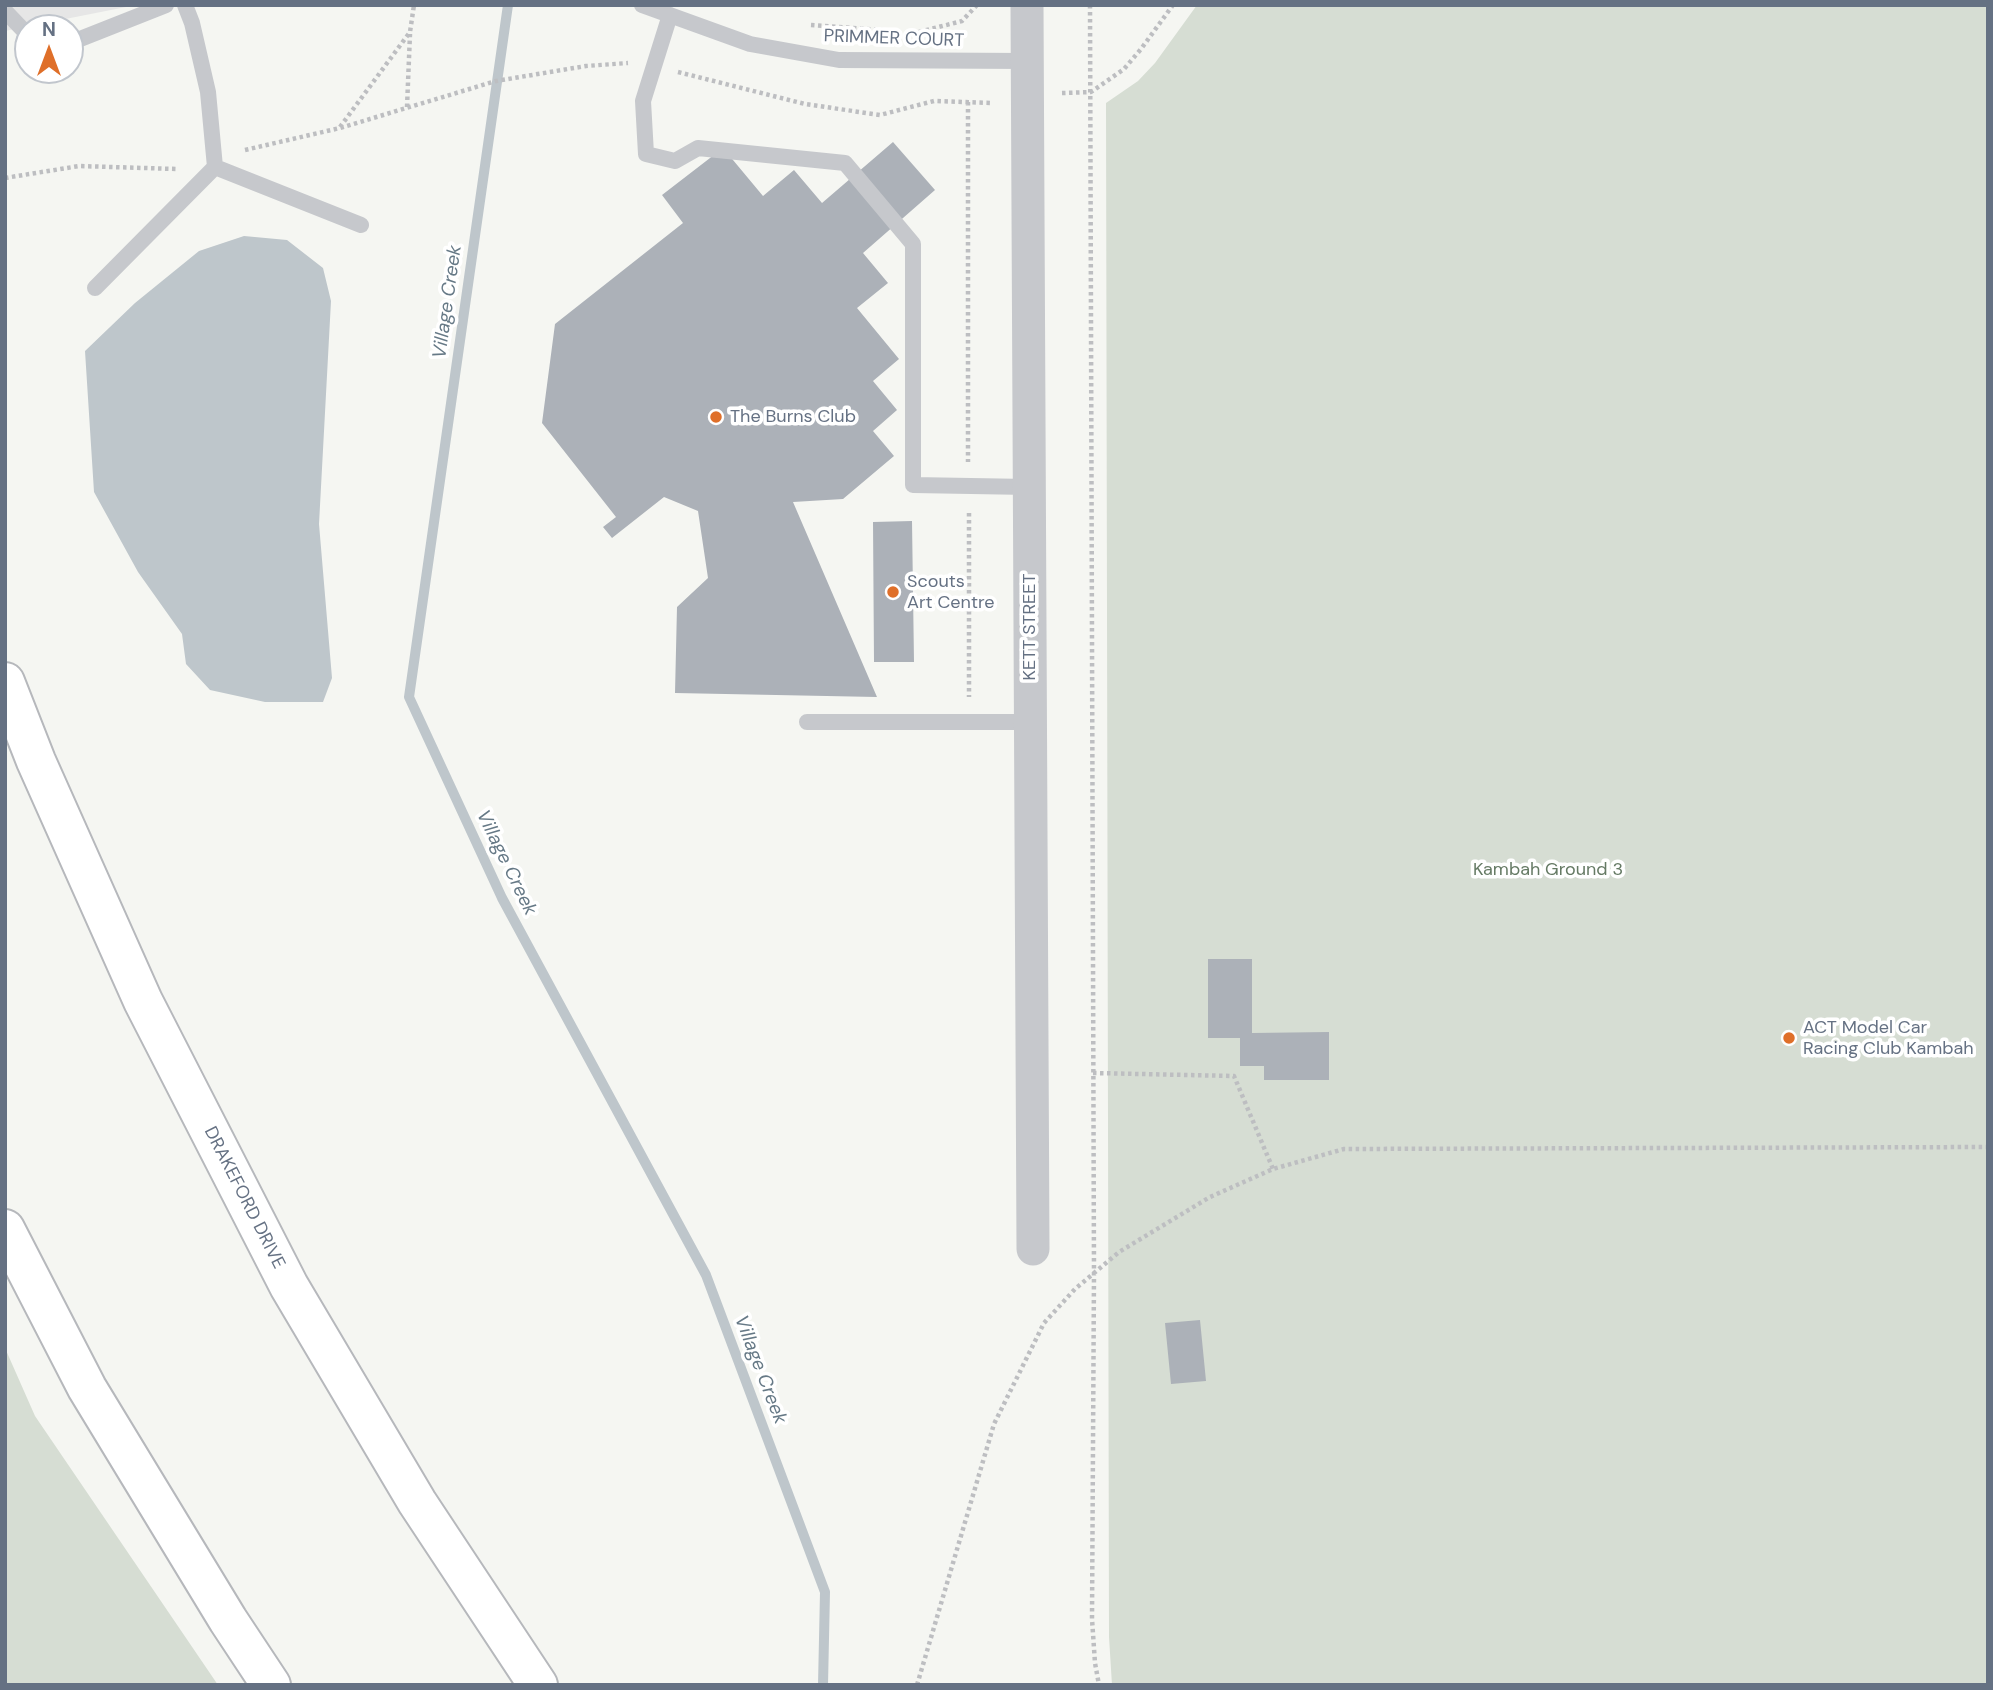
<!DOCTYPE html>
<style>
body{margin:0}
#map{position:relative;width:1993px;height:1690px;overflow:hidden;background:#f5f6f2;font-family:"DM Sans",sans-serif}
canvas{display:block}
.frame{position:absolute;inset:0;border:7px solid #657183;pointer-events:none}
.north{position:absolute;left:14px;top:14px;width:70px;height:70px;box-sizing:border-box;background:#fff;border:2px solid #c1c6cd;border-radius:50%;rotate:0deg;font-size:19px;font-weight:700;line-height:28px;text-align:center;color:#657183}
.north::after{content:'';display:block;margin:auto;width:24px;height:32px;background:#df6f29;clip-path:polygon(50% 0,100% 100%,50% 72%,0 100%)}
</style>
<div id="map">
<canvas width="1993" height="1690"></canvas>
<div class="frame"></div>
<div class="north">N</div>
</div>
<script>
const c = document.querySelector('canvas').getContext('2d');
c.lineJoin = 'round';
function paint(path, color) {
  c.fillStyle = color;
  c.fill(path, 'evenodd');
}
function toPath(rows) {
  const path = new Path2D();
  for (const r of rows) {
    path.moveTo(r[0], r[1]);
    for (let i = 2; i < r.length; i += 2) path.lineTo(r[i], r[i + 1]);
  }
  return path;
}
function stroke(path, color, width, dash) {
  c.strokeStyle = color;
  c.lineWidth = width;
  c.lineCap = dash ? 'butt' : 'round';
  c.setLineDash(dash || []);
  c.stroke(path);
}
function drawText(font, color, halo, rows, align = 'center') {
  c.font = font + ' "DM Sans",sans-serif';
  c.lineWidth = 7;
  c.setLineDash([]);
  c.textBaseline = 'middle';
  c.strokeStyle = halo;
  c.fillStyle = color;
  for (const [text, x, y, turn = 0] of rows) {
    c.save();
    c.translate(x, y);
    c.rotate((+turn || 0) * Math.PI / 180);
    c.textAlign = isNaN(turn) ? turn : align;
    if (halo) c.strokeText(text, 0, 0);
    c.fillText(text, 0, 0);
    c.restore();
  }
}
paint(toPath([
 [5,5,136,5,5,31]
]), '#e6e6e6');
paint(toPath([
 [1197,5,1988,5,1988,1685,1112,1685,1109,1637,1106,103,1138,81,1155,63],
 [5,1348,35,1416,218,1685,5,1685]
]), '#d6ddd3');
paint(toPath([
 [244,236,287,240,323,268,331,301,319,524,332,678,323,702,265,702,210,690,186,664,182,634,138,572,94,492,85,351,135,303,199,251]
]), '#bec6cb');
stroke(toPath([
 [508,5,409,697,502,898,706,1275,825,1592,823,1685]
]), '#bec6cb', 10);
paint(toPath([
 [893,142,935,190,863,253,888,283,857,308,899,359,873,381,897,410,873,431,894,456,843,499,793,502,877,697,675,693,677,607,708,578,698,511,664,497,612,538,603,527,616,517,542,423,555,324,683,223,662,195,723,148,763,196,794,170,822,203],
 [912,521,914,662,874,662,873,522],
 [1208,959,1252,959,1252,1033,1329,1032,1329,1080,1264,1080,1264,1066,1240,1066,1240,1038,1208,1038],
 [1200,1320,1206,1381,1171,1384,1165,1323]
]), '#acb1b8');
const trunk = toPath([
 [5,682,36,761,143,1001,289,1286,417,1502,538,1685],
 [5,1229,87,1388,228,1620,271,1685]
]);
stroke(trunk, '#b6b8bc', 42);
stroke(toPath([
 [1090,5,1094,1273,1092,1619,1095,1663,1099,1685],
 [811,25,896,31],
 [919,32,962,21,977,5],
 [678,72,805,104,880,115,934,101,992,103],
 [1062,93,1091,92,1124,69,1141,49,1173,5],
 [968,102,968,462],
 [407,107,410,34],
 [340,127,410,32,414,5],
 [245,150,340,128,496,81,586,66,628,63],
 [5,178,79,166,177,169],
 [969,513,969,697],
 [1093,1073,1234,1076,1273,1169],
 [917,1685,994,1424,1044,1323,1075,1289,1119,1252,1210,1197,1273,1169,1344,1149,1988,1147]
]), '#bdbec1', 4.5, [3.5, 3.5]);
stroke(toPath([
 [185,5,192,23,208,92,215,167],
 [642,5,750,44,839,60,1027,61],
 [5,11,28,35],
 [670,15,643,101,646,154,675,161,698,148,845,163,913,244,913,485,1029,487],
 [70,43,166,5],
 [215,167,361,225],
 [95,288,215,167],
 [807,722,1030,722]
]), '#c6c8cc', 16);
stroke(toPath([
 [1027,5,1033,1249]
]), '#c6c8cc', 33);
stroke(trunk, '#fff', 38);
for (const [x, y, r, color] of [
 [716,417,7,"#df6f29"],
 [893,592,7,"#df6f29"],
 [1789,1038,7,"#df6f29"]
]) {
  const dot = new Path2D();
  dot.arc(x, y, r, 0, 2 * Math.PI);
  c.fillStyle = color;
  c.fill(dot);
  stroke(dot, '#fff', 2.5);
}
drawText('18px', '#657183', '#fff', [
 ["PRIMMER COURT",894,39,2],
 ["KETT STREET",1030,627,-90],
 ["DRAKEFORD DRIVE",244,1198,63]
]);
drawText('18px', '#657183', '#fff', [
 ["The Burns Club",730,417],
 ["Scouts",907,582],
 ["Art Centre",907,603],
 ["ACT Model Car",1803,1028],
 ["Racing Club Kambah",1803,1049]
], 'left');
drawText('18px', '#657a64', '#fff', [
 ["Kambah Ground 3",1548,870]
]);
drawText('italic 19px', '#667986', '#fff', [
 ["Village Creek",448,302,-82],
 ["Village Creek",506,863,64],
 ["Village Creek",760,1370,69]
]);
</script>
